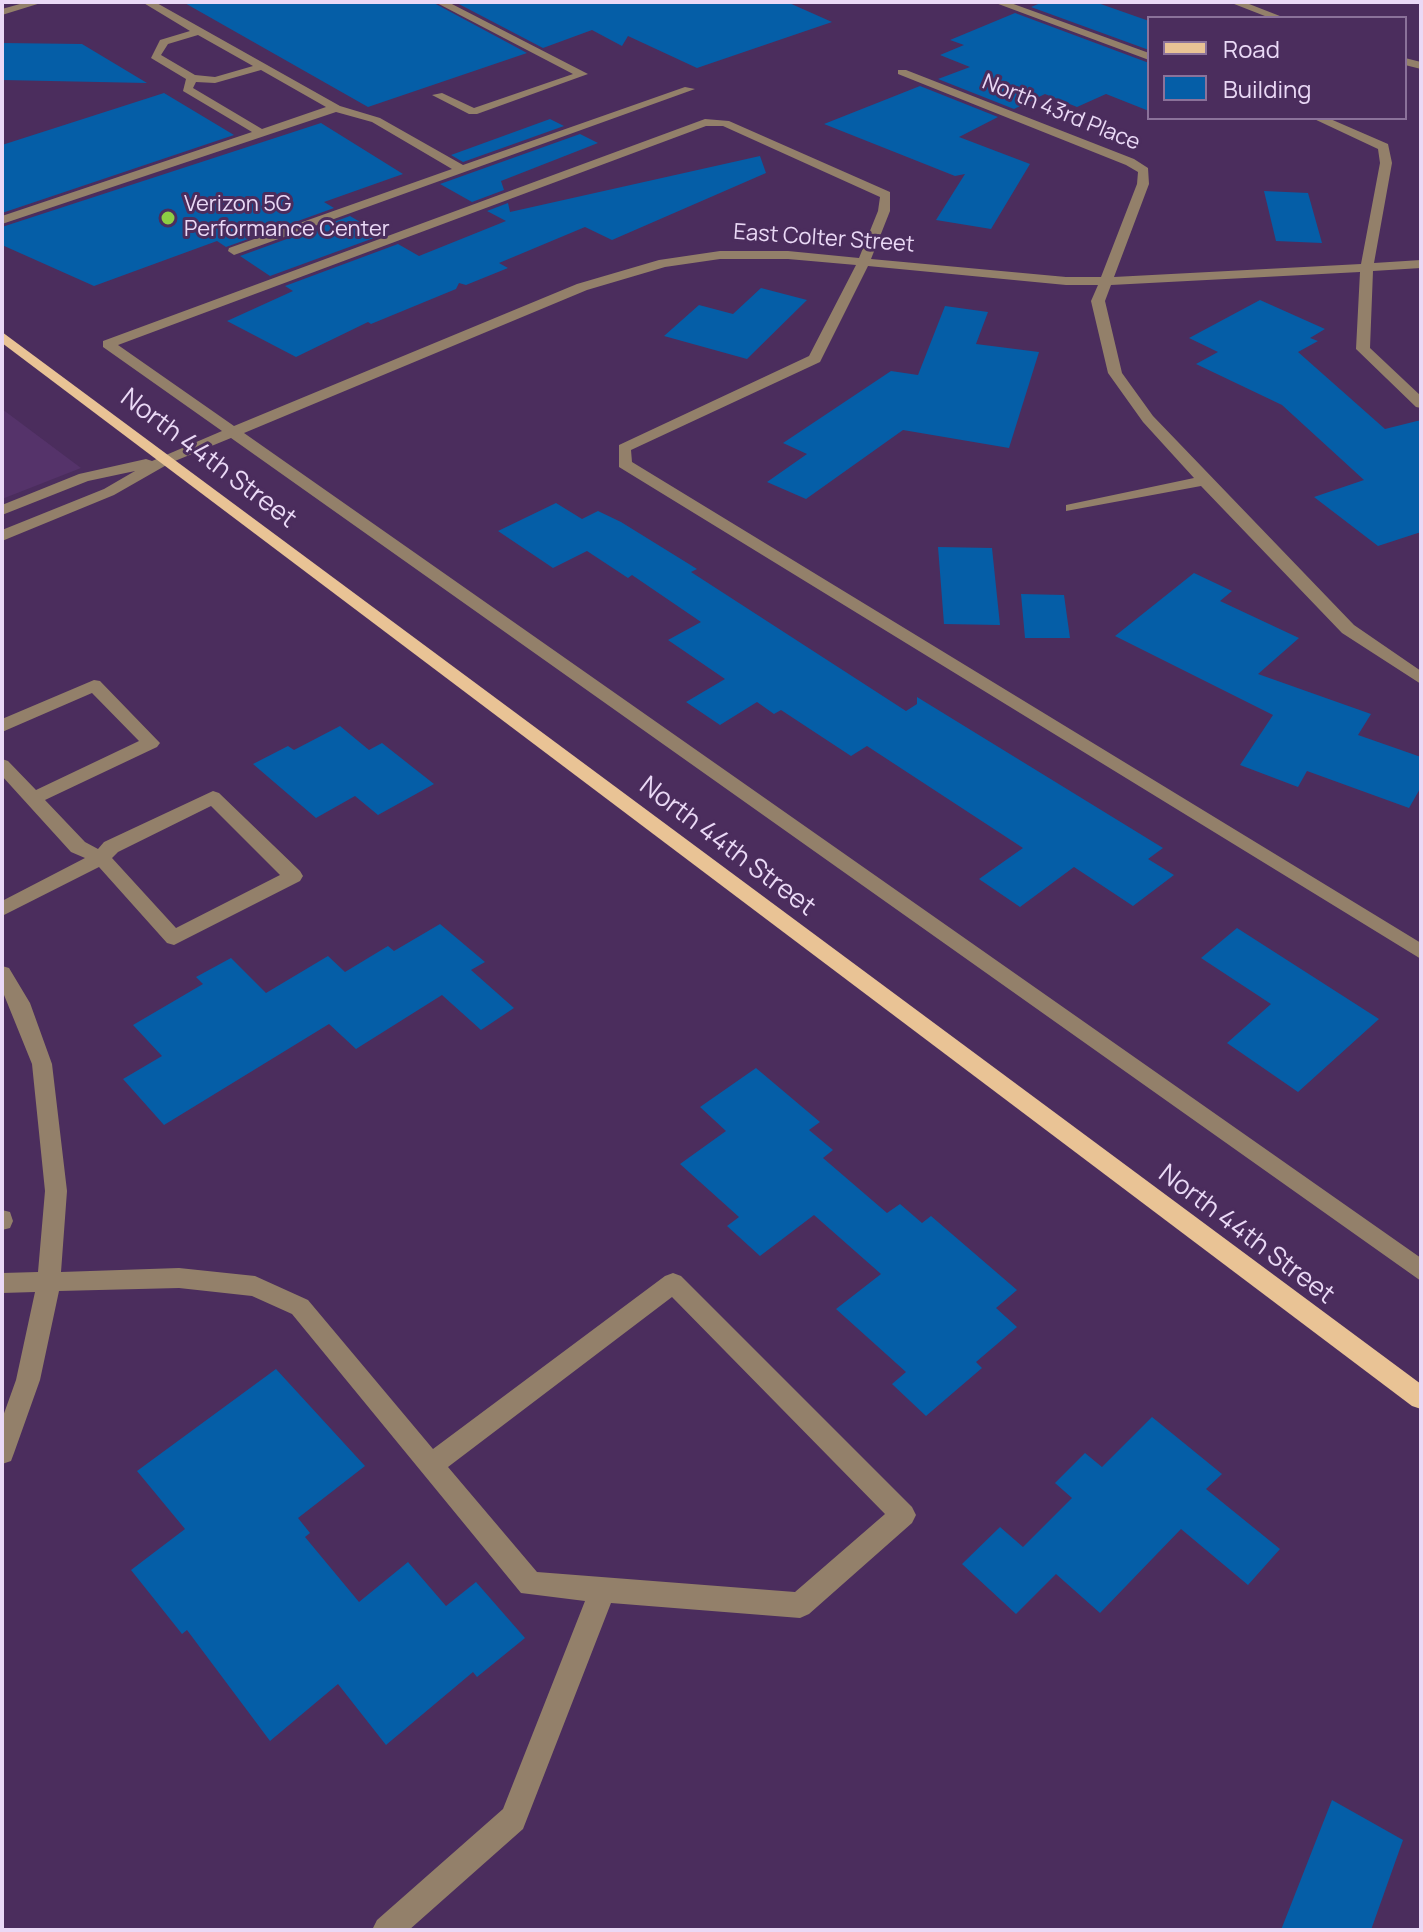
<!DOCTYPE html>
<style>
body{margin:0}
#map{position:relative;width:1423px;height:1932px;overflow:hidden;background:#4b2d5d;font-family:Manrope,sans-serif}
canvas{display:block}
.frame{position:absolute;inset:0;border:4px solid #ead9f6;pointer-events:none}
.legend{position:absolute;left:1147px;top:16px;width:260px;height:104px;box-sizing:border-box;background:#4b2d5d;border:2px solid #8b729a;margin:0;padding:10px 14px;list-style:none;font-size:24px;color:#ead9f6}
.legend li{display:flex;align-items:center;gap:16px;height:40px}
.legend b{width:40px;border:2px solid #8b729a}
</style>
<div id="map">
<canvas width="1423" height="1932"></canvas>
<div class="frame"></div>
<ul class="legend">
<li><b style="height:10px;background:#e9c395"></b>Road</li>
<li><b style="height:22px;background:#055ea7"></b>Building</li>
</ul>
</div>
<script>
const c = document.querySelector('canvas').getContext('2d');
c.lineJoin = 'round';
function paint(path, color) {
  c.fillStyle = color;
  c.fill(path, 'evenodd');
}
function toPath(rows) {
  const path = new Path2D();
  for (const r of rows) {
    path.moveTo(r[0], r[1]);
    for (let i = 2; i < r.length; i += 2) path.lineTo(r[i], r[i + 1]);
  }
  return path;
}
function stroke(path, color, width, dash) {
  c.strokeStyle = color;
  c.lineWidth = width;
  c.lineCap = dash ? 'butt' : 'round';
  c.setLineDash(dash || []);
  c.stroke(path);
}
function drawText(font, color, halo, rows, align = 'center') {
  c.font = font + ' Manrope,sans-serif';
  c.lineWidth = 6;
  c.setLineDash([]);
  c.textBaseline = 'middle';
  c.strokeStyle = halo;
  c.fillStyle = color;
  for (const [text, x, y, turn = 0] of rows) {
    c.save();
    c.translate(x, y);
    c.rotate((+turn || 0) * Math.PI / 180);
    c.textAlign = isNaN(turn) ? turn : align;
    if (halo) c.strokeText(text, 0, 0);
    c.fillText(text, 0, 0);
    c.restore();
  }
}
paint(toPath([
 [2,409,81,468,2,499]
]), '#55336a');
paint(toPath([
 [183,2,432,2,527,53,368,107],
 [455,2,787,2,832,22,697,68,628,36,622,46,592,30,543,48],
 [1043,2,1095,2,1149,21,1149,50,1031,7],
 [1015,13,1149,63,1149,111,1106,94,1077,107,1045,94,1014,109,938,79,970,67,940,55,964,45,950,40],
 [2,43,82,44,147,83,2,80],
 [920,86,998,117,959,137,1030,164,991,229,936,220,965,174,955,176,824,124],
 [164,93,234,135,2,213,2,145],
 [550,119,564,126,463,162,451,155],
 [321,123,403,174,324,202,334,208,226,247,217,241,94,286,2,245,2,227],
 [580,134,598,143,501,181,504,190,472,202,440,184],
 [760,156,766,173,612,240,585,227,499,263,508,268,466,285,459,283,456,289,371,324,368,322,296,357,227,321,293,291,285,286,398,244,419,256,506,221,487,211,508,203,510,212],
 [1264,191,1308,193,1322,243,1276,241],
 [350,216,382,235,270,276,240,256],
 [761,288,807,300,747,359,664,336,699,305,733,314],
 [1260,300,1325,329,1310,338,1318,341,1298,352,1385,429,1421,420,1421,532,1378,546,1314,497,1364,480,1282,405,1196,364,1218,352,1189,338],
 [945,306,988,312,976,344,1039,352,1009,448,903,430,806,499,767,482,807,454,783,443,891,371,918,375],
 [556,503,582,519,598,511,621,522,697,569,691,572,906,711,917,704,917,697,1163,848,1148,859,1174,875,1133,906,1074,867,1020,907,979,879,1023,848,867,746,851,756,781,710,774,714,757,702,720,725,686,702,725,679,668,640,701,622,632,575,628,578,587,551,553,568,498,531],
 [938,547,992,548,1000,625,944,624],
 [1194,573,1232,591,1220,601,1299,638,1258,674,1371,714,1358,735,1421,757,1421,787,1409,808,1307,771,1298,787,1240,765,1273,715,1115,636],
 [1021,594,1064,595,1070,638,1025,638],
 [340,726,369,750,382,743,434,784,378,815,355,796,316,818,253,764,288,746,294,750],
 [440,924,485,962,471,970,514,1008,481,1030,442,995,356,1049,329,1024,164,1125,123,1079,162,1056,133,1025,203,984,196,977,231,958,266,993,328,956,345,972,388,946,394,951],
 [1237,928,1379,1019,1298,1092,1227,1043,1271,1004,1201,958],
 [756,1068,820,1122,809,1130,833,1150,823,1158,887,1213,900,1204,922,1223,931,1216,1017,1290,996,1308,1017,1327,976,1362,982,1368,926,1416,892,1384,906,1372,836,1309,881,1274,814,1215,760,1256,727,1226,739,1217,680,1164,726,1131,700,1107],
 [276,1369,365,1466,298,1518,310,1533,305,1537,359,1602,408,1562,446,1606,476,1582,525,1638,477,1677,473,1672,386,1745,338,1684,270,1741,187,1630,182,1634,131,1570,185,1529,137,1471],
 [1152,1417,1222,1474,1206,1489,1280,1549,1248,1585,1181,1529,1100,1613,1056,1574,1016,1614,962,1564,1000,1527,1023,1547,1072,1498,1055,1483,1085,1453,1102,1467],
 [1332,1800,1403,1840,1371,1930,1281,1930]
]), '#055ea7');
paint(toPath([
 [27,2,44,2,2,15,2,9,27,2],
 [142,2,155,2,340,106,380,118,463,165,685,87,695,89,234,255,228,251,229,248,452,169,372,122,336,112,2,224,2,216,252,132,183,91,186,79,151,58,160,40,190,31,142,2],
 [198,35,253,66,215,77,195,75,161,55,168,44,198,35],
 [261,70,326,107,262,129,193,88,196,82,215,83,261,70],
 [435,2,448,2,588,74,477,114,469,114,432,95,442,93,474,108,573,74,435,2],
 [993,2,1008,2,1149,53,1149,60,993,2],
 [1229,2,1244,2,1285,18,1270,18,1229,2],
 [1405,58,1421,62,1421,69,1405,65,1405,58],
 [898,70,906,70,1134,159,1148,168,1149,184,1114,277,1361,264,1380,163,1378,149,1312,118,1328,118,1388,144,1392,163,1374,263,1421,260,1421,268,1373,271,1370,348,1421,396,1421,408,1416,407,1356,349,1360,272,1111,285,1105,301,1122,373,1153,416,1354,625,1421,671,1421,684,1342,633,1201,486,1066,511,1066,505,1194,478,1143,422,1108,373,1091,301,1098,285,1066,285,868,266,820,362,631,450,632,462,1421,943,1421,959,619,467,619,445,809,356,856,265,788,259,720,259,665,267,587,290,244,433,1421,1258,1421,1281,231,438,170,463,114,495,2,541,2,530,104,489,135,471,88,481,2,515,2,505,79,474,146,459,152,461,222,431,103,347,103,341,705,119,729,121,890,192,890,211,871,259,1066,277,1101,277,1137,184,1138,172,1126,165,898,74,898,70],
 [706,126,723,126,880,197,878,211,859,258,788,251,720,251,659,260,577,284,234,426,118,345,706,126],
 [94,680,100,681,160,743,157,747,45,800,85,842,98,849,104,842,213,791,219,793,300,871,303,876,300,881,174,945,167,943,99,867,2,916,2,901,85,858,71,852,2,776,2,759,8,761,36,790,139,741,92,693,2,732,2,719,94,680],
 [211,806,280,875,176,928,112,858,118,852,211,806],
 [2,966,9,968,30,1003,52,1064,67,1191,61,1272,179,1268,255,1276,308,1300,433,1449,665,1276,673,1273,681,1276,912,1507,916,1515,912,1523,809,1614,800,1618,611,1603,523,1829,409,1930,372,1930,377,1920,503,1809,585,1601,521,1593,292,1314,252,1296,179,1288,59,1291,40,1380,14,1453,11,1461,2,1464,2,1419,16,1380,35,1292,2,1293,2,1273,38,1272,45,1191,32,1064,2,990,2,966],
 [672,1297,885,1514,795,1592,537,1572,448,1467,672,1297],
 [2,1210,10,1212,13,1221,10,1228,2,1230,2,1210]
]), '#93806a');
paint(toPath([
 [2,332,1421,1384,1421,1409,1412,1406,2,343,2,332]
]), '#e9c395');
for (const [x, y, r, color] of [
 [168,218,8,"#8dce44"]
]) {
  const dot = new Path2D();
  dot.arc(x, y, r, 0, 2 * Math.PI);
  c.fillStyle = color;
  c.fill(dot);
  stroke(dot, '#4b2d5d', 3);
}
drawText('22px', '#ead9f6', '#4b2d5d', [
 ["North 43rd Place",1061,113,22],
 ["East Colter Street",824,239,4]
]);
drawText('22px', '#ead9f6', '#4b2d5d', [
 ["Verizon 5G",184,205],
 ["Performance Center",184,230]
], 'left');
drawText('26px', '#ead9f6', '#4b2d5d', [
 ["North 44th Street",208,459,37],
 ["North 44th Street",727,847,37],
 ["North 44th Street",1246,1235,37]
]);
</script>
